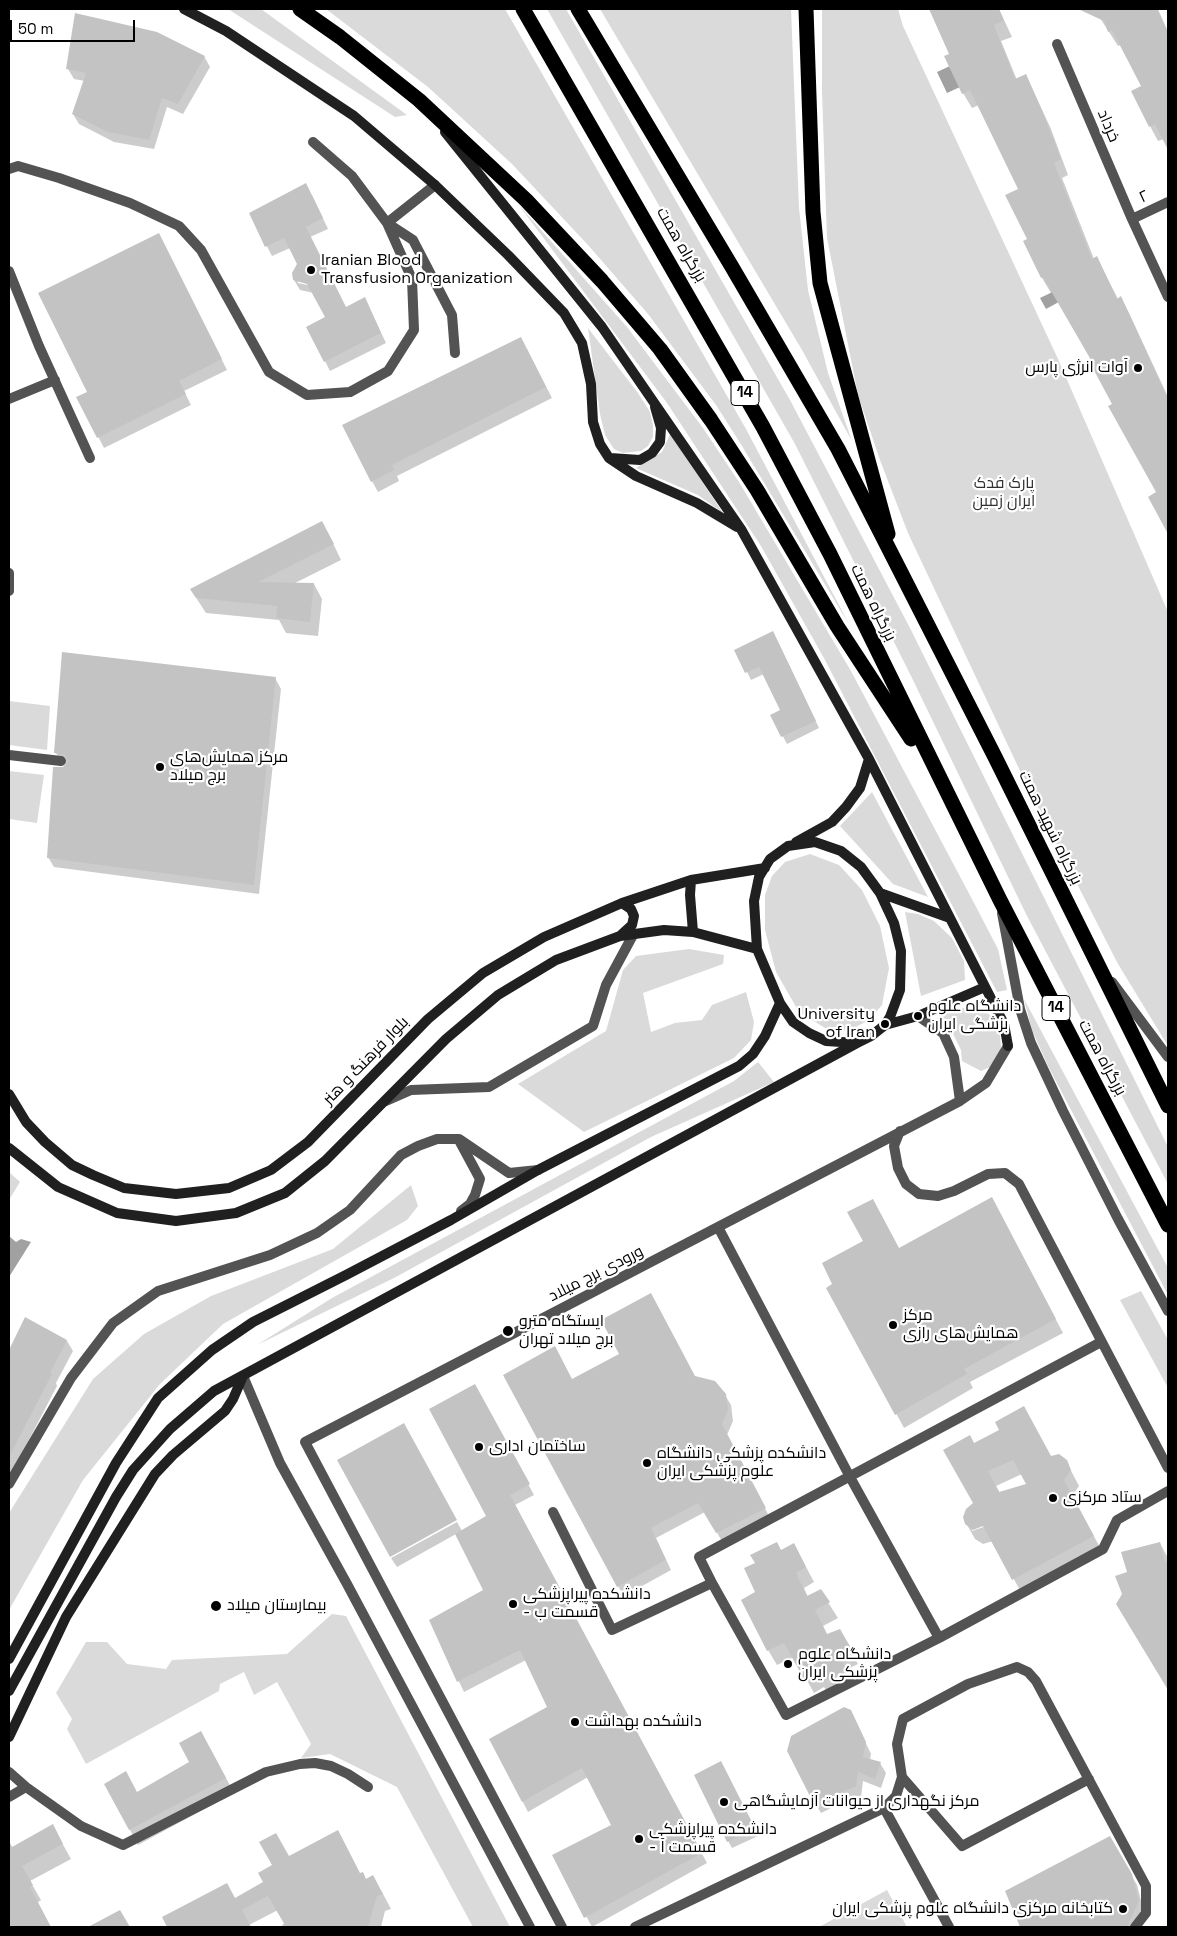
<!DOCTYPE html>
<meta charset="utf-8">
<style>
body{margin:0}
#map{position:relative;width:1177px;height:1936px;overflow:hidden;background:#fff;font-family:"Space Grotesk",sans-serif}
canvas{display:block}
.frame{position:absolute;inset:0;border:10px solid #000;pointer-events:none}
.scale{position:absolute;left:10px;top:20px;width:125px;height:22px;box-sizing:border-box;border:2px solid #000;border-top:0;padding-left:6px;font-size:15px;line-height:18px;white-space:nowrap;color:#000;-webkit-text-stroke:4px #fff;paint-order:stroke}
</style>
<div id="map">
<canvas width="1177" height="1936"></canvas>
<div class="frame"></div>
<div class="scale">50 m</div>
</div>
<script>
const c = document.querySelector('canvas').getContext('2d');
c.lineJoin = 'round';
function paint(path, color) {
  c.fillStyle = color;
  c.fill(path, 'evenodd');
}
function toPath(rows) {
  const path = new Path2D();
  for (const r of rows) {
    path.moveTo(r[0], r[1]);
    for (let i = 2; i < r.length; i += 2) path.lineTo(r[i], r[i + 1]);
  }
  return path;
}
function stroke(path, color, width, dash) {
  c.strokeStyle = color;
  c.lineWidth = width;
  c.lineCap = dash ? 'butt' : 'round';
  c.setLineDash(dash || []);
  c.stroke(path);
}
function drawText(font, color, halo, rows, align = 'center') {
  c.font = font + ' "Space Grotesk",Cairo,sans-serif';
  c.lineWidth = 4.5;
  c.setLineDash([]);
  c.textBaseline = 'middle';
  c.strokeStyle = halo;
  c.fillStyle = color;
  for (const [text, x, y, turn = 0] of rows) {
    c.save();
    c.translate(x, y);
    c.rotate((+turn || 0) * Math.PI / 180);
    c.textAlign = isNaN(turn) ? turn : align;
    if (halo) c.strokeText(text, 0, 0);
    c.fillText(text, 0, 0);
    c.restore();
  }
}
paint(toPath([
 [228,9,261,9,407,115,395,117],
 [326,9,505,9,746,429,850,626,742,446,716,405,648,314,588,245,512,164,428,87],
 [547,9,566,9,790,400,910,628,1168,1147,1168,1184,1026,914,911,676,795,444],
 [600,9,791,9,799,208,808,290,828,373,852,441,802,350],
 [822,9,898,9,903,26,1058,359,1168,612,1168,1046,1118,964,1030,792,908,533,880,460,858,395,827,238,822,92],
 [518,204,627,327,703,428,739,482,851,671,973,901,998,949,1007,990,997,992,825,660,761,546,667,403],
 [588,328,638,393,650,412,653,425,653,437,648,446,641,451,623,453,614,449,605,435,600,414],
 [670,434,723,513,698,495,636,468,662,452],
 [9,701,50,706,47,750,9,745],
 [9,771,44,775,37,823,9,819],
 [872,792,928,897,893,884,840,826],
 [810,854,839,865,862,890,880,926,889,968,882,1005,869,1020,850,1030,830,1031,799,1012,776,972,765,930,765,895,772,876,785,862],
 [905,912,918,914,934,921,952,938,964,961,965,980,921,996],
 [689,949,724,955,723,964,643,993,651,1032,675,1023,702,1020,712,1005,746,992,754,1022,751,1040,734,1058,584,1132,518,1084,606,1031,623,970,636,956],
 [1024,999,1168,1268,1168,1295,1048,1066,1032,1030],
 [963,1008,975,1008,989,1014,1000,1036,1001,1046,999,1056,990,1067,981,1071,962,1061,961,1050,953,1034,940,1020,942,1014],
 [758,1062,774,1082,651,1137,394,1278,257,1345,332,1298,734,1081],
 [9,1172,20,1182,9,1200],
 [411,1185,418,1206,407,1220,223,1324,160,1384,83,1480,9,1610,9,1513,93,1379,144,1334,211,1296,333,1249],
 [1141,1291,1168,1340,1168,1388,1120,1300],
 [332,1614,346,1616,510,1927,473,1927,397,1787,330,1754,301,1758,311,1744,277,1682,254,1695,244,1672,220,1684,219,1691,86,1764,67,1729,72,1719,56,1693,86,1642,107,1642,127,1664,166,1669,172,1660,287,1654],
 [887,1890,907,1927,819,1927]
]), '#dadada');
paint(toPath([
 [950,66,960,87,947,93,937,72],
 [1063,287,1068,297,1046,309,1040,298],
 [9,1236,16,1242,21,1239,31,1242,9,1277]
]), '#a1a1a1');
paint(toPath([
 [930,9,999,9,1012,37,1001,41,1017,80,1026,75,1051,129,1068,175,1062,178,1094,259,1097,258,1118,299,1121,298,1129,313,1168,397,1168,531,1150,497,1158,493,1092,361,1053,292,1051,293,1042,278,1025,241,1028,239,1020,190,979,105,972,108,963,93,951,55],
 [1098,9,1158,9,1168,32,1168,147,1164,139,1158,141,1150,126,1142,87,1121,45,1118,46,1100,18],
 [204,56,210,67,183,114,167,107,154,149,114,142,79,124,73,114,85,81,74,79,68,69],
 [312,195,328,229,310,237,346,308,370,309,386,343,330,371,325,361,327,317,314,293,300,290,294,280,299,264,290,248,272,256,250,214],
 [298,280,313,284,312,286,298,283],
 [164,245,227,370,184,391,191,405,104,448,78,397,89,392],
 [527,349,552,398,397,476,399,481,378,492,372,481],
 [330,537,341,560,293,584,314,584,322,599,318,636,286,633,279,620,206,613,191,590],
 [777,640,819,728,787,744,772,716,782,711,764,674,751,680,736,650],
 [275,678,281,689,259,894,54,867,48,857,64,769,67,764,62,763,56,753],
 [999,1212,1063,1333,970,1382,973,1388,904,1428,828,1288,899,1249],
 [26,1319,67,1341,73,1351,56,1383,57,1386,9,1478,9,1352],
 [695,1377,725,1395,731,1405,733,1421,727,1435,770,1518,723,1543,705,1512,656,1538,671,1570,624,1596,618,1586,572,1380],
 [481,1396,534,1495,515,1505,707,1863,592,1927,554,1856,612,1826,588,1777,528,1812,491,1739,548,1708,526,1660,464,1692,430,1621,485,1591,456,1534,397,1567,391,1558,457,1522,462,1531,488,1516],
 [974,1444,1066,1461,1079,1486,1072,1496,1102,1551,1022,1594,993,1541,983,1544,975,1539,966,1523,975,1504],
 [1022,1474,1027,1485,1000,1493,996,1486],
 [988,1522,989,1525,972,1531,972,1529],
 [1160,1543,1168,1558,1168,1689,1121,1611,1128,1573],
 [794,1544,814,1582,804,1588,808,1597,820,1590,838,1618,823,1626,827,1635,839,1630,858,1664,846,1670,854,1685,830,1697,824,1687,814,1693,794,1657,777,1665,768,1650,756,1592,781,1551],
 [856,1722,871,1754,870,1760,880,1763,886,1773,881,1788,863,1781,861,1797,850,1801,848,1807,840,1804,821,1813,815,1803],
 [210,1748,234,1793,138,1845,106,1784,137,1794,191,1762],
 [724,1770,758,1836,732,1848,728,1841],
 [1109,1838,1137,1885,1144,1913,1137,1927,1021,1927,1006,1891],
 [9,1841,12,1848,61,1841,71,1859,30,1881,41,1900,37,1903,50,1927,9,1927],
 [289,1857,361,1875,382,1892,391,1909,385,1911,381,1927,283,1927,282,1925,285,1923,278,1910,249,1925,250,1927,168,1927,163,1918,235,1899,265,1883]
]), '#0003');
paint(toPath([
 [929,9,999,9,1004,21,994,25,1015,79,1026,74,1043,113,1061,159,1054,163,1092,259,1097,256,1117,299,1121,296,1168,399,1168,534,1148,497,1156,492,1108,406,1112,404,1089,361,1091,360,1043,277,1041,278,1023,241,1027,239,1005,195,1018,189,970,90,962,94,944,56,949,54],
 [1078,9,1157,9,1168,32,1168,150,1155,124,1149,127,1131,91,1141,86,1112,30,1108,32,1104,21],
 [75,13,157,32,205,56,178,104,162,98,149,140,108,132,72,114,86,73,66,69],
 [306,183,323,218,306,227,346,307,365,297,381,333,324,362,306,327,325,317,307,284,293,280,292,273,297,264,284,238,265,247,249,213],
 [159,233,222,359,179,381,186,394,97,438,76,397,87,392,38,293],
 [521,337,546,387,392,465,394,470,371,482,342,425],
 [322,521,334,544,258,582,314,583,310,622,276,618,277,606,196,598,190,589],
 [773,631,816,721,781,737,770,715,780,710,759,667,745,673,734,650],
 [62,652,276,677,254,885,47,858,53,767,63,767,68,761,65,755,54,753],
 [992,1197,1056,1319,964,1369,967,1374,895,1415,826,1288,832,1284,822,1263,863,1241,847,1212,873,1199,899,1248],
 [651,1293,695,1376,715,1381,726,1394,728,1410,722,1424,766,1508,716,1533,698,1503,651,1528,666,1560,617,1587,503,1375,555,1346,572,1379,619,1354,601,1320],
 [25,1317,67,1340,50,1373,52,1374,9,1457,9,1350],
 [475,1384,530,1484,510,1495,702,1853,584,1918,552,1855,611,1825,582,1768,522,1802,489,1739,547,1707,520,1650,457,1682,429,1620,483,1590,455,1534,486,1516,429,1409],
 [1024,1406,1051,1456,1059,1454,1067,1460,1071,1470,1064,1480,1094,1536,1012,1580,983,1526,973,1530,965,1524,963,1517,966,1509,973,1503,943,1450,970,1435,974,1443,999,1430,995,1422],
 [1013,1460,1026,1484,999,1492,988,1471],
 [404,1423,457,1520,390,1557,337,1460],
 [777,1542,781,1550,794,1543,806,1567,796,1573,807,1596,821,1589,830,1602,815,1610,827,1634,840,1629,851,1648,839,1655,846,1669,821,1683,816,1671,804,1679,784,1643,767,1651,741,1600,755,1592,744,1568,755,1563,750,1555],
 [1160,1542,1165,1562,1168,1561,1168,1690,1116,1604,1122,1594,1115,1576,1127,1572,1121,1552],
 [844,1707,851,1710,866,1742,863,1757,881,1762,875,1779,858,1772,856,1787,844,1791,843,1798,834,1795,814,1804,787,1751,791,1736],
 [201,1731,226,1778,129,1830,104,1784,126,1771,137,1792,189,1762,179,1743],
 [721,1761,755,1828,727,1842,694,1775],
 [53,1824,63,1844,22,1866,33,1885,30,1887,51,1927,9,1927,9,1841,12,1847],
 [338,1830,360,1873,363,1872,366,1879,373,1875,383,1894,377,1896,368,1927,286,1927,268,1896,242,1910,251,1927,167,1927,162,1917,227,1883,235,1898,263,1882,258,1873,272,1865,259,1842,276,1833,289,1856],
 [1110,1836,1132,1874,1139,1901,1128,1925,1124,1927,1020,1927,1005,1891],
 [120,1910,130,1927,88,1927]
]), '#c3c3c3');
stroke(toPath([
 [313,142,352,176,387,223,413,240,452,315,455,353],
 [9,169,18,166,59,178,130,203,179,226,201,250,269,372,307,395,350,392,388,371,414,330,412,279,387,223,435,185],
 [9,271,39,346,90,458],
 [9,399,55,380],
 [9,573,9,591],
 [9,755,61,761],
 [1002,913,1020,1009,1031,1043,1063,1111,1118,1219,1168,1311],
 [1112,982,1168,1057],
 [918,1016,943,1033,954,1057,960,1101],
 [386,1101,411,1090,489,1087,593,1026,606,985,633,935],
 [900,1131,894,1146,898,1168,906,1184,919,1194,938,1196,954,1191,988,1174,1005,1173,1019,1184,1168,1468],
 [460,1142,480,1179,475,1195,470,1204,461,1211],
 [718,1227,850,1477,939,1638],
 [243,1376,280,1463,347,1584,530,1927],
 [9,1484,71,1378,113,1323,158,1291,270,1255,317,1233,350,1210,401,1155,418,1146,437,1139,459,1139,509,1173,538,1170],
 [553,1512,612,1630,712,1583,786,1715,939,1638,1103,1549,1117,1520,1168,1491],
 [712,1583,699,1557,1101,1342],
 [9,1772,26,1787,81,1826,123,1845,266,1772,300,1764,315,1763,331,1766,348,1774,368,1787],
 [902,1777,962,1846,1089,1779],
 [9,1797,26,1787],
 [884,1808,949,1927],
 [562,1927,305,1442,960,1101,986,1083,1008,1046],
 [635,1927,884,1808,896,1796,902,1777,897,1744,903,1719,968,1684,1017,1667,1028,1672,1036,1681,1146,1886,1146,1913,1135,1927]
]), '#535353', 10);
stroke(toPath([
 [1057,44,1132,219,1168,297],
 [1132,219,1168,202]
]), '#535353', 10);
stroke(toPath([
 [184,9,226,31,354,116,435,185,508,255,564,313,582,343,591,384,593,422,600,444,609,458,636,476,697,503,737,527],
 [445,132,602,327,741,529,869,759,1004,1024,1008,1046],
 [610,458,640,460,652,453,660,442,661,428,655,407],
 [796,842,832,822,846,807,860,788,869,759],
 [815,842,841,851,861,867,880,893,894,923,901,951,900,990,890,1017,885,1025,871,1036,857,1043,826,1041,809,1033,793,1022,780,1003,757,949,754,901,759,877,770,859,788,846,815,842],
 [691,880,690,895,693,932],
 [880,893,950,918],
 [620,936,632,925,634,916,631,909,622,903],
 [885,1025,918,1016,985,987],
 [9,1094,26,1122,45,1142,72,1165,93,1175,124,1188,176,1194,229,1188,271,1170,308,1142,428,1019,483,973,544,937,622,903,691,880,765,868],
 [9,1148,58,1187,117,1213,176,1221,236,1213,285,1193,325,1161,446,1039,498,995,556,960,620,936,664,930,693,932,757,949],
 [9,1659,116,1463,158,1398,212,1350,253,1322,346,1275,451,1220,538,1170,739,1066,753,1054,765,1036,780,1003],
 [9,1691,116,1497,133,1470,170,1429,214,1391,857,1043],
 [9,1737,66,1617,155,1474,173,1455,225,1411,233,1399,243,1376]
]), '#202020', 10);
stroke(toPath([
 [300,9,340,37,419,100,526,200,602,281,660,349,711,420,757,490,837,626,911,739],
 [523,9,763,427,830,554,1000,900,1168,1225],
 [578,9,732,267,838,449,995,757,1168,1106],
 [806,9,813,212,820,283,888,534]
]), '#000', 15);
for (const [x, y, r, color] of [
 [311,270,5,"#000"],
 [1138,368,5,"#000"],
 [160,767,5,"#000"],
 [918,1016,5,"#000"],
 [885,1024,5,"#000"],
 [893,1325,5,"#000"],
 [508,1331,6,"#000"],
 [479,1447,5,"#000"],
 [647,1463,5,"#000"],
 [1053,1498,5,"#000"],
 [513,1604,5,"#000"],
 [216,1606,6,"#000"],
 [788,1664,5,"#000"],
 [575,1722,5,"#000"],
 [724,1802,5,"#000"],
 [639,1839,5,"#000"],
 [1123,1909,5,"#000"]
]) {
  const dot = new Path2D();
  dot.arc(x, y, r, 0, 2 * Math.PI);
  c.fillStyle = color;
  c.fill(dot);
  stroke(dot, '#fff', 2);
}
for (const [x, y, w] of [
 [745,393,28],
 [1056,1008,28]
]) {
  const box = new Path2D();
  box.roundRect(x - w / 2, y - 12.5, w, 25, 4);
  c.fillStyle = '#fff';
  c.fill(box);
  stroke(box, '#000', 1);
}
drawText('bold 15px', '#000', null, [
 ["14",745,393],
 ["14",1056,1008]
]);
drawText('16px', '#000', '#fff', [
 ["خرداد",1108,126,67],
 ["۲",1144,197,-25],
 ["بزرگراه همت",681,245,60],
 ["بزرگراه همت",873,603,64],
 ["بزرگراه شهید همت",1050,828,64],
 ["بزرگراه همت",1102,1058,62],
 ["بلوار فرهنگ و هنر",366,1061,-46],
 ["ورودی برج میلاد",596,1274,-27]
]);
drawText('16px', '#000', '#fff', [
 ["Iranian Blood",321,261],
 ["Transfusion Organization",321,279],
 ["آوات انرژی پارس",1128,368,"right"],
 ["مرکز همایش‌های",170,758],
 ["برج میلاد",170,776],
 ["دانشگاه علوم",928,1007],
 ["بزشگى ايران",928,1025],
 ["University",875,1015,"right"],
 ["of Iran",875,1033,"right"],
 ["مرکز",903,1316],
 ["همایش‌های رازی",903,1334],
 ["ایستگاه مترو",519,1322],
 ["برج میلاد تهران",519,1340],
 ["ساختمان اداری",489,1447],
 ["دانشکده پزشکی دانشگاه",657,1454],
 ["علوم پزشکی ایران",657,1472],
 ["ستاد مرکزی",1063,1498],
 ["دانشکده پیراپزشکی",523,1595],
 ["- قسمت ب",523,1613],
 ["بیمارستان میلاد",227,1606],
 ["دانشگاه علوم",798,1655],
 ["پزشکی ایران",798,1673],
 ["دانشکده بهداشت",585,1722],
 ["مرکز نگهداری از حیوانات آزمایشگاهی",734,1802],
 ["دانشکده پیراپزشکی",649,1830],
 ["- قسمت آ",649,1848],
 ["کتابخانه مرکزی دانشگاه علوم پزشکی ایران",1113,1909,"right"]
], 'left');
drawText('16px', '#313131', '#fff', [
 ["پارک فدک",1004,484],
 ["ایران زمین",1004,502]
]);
</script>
